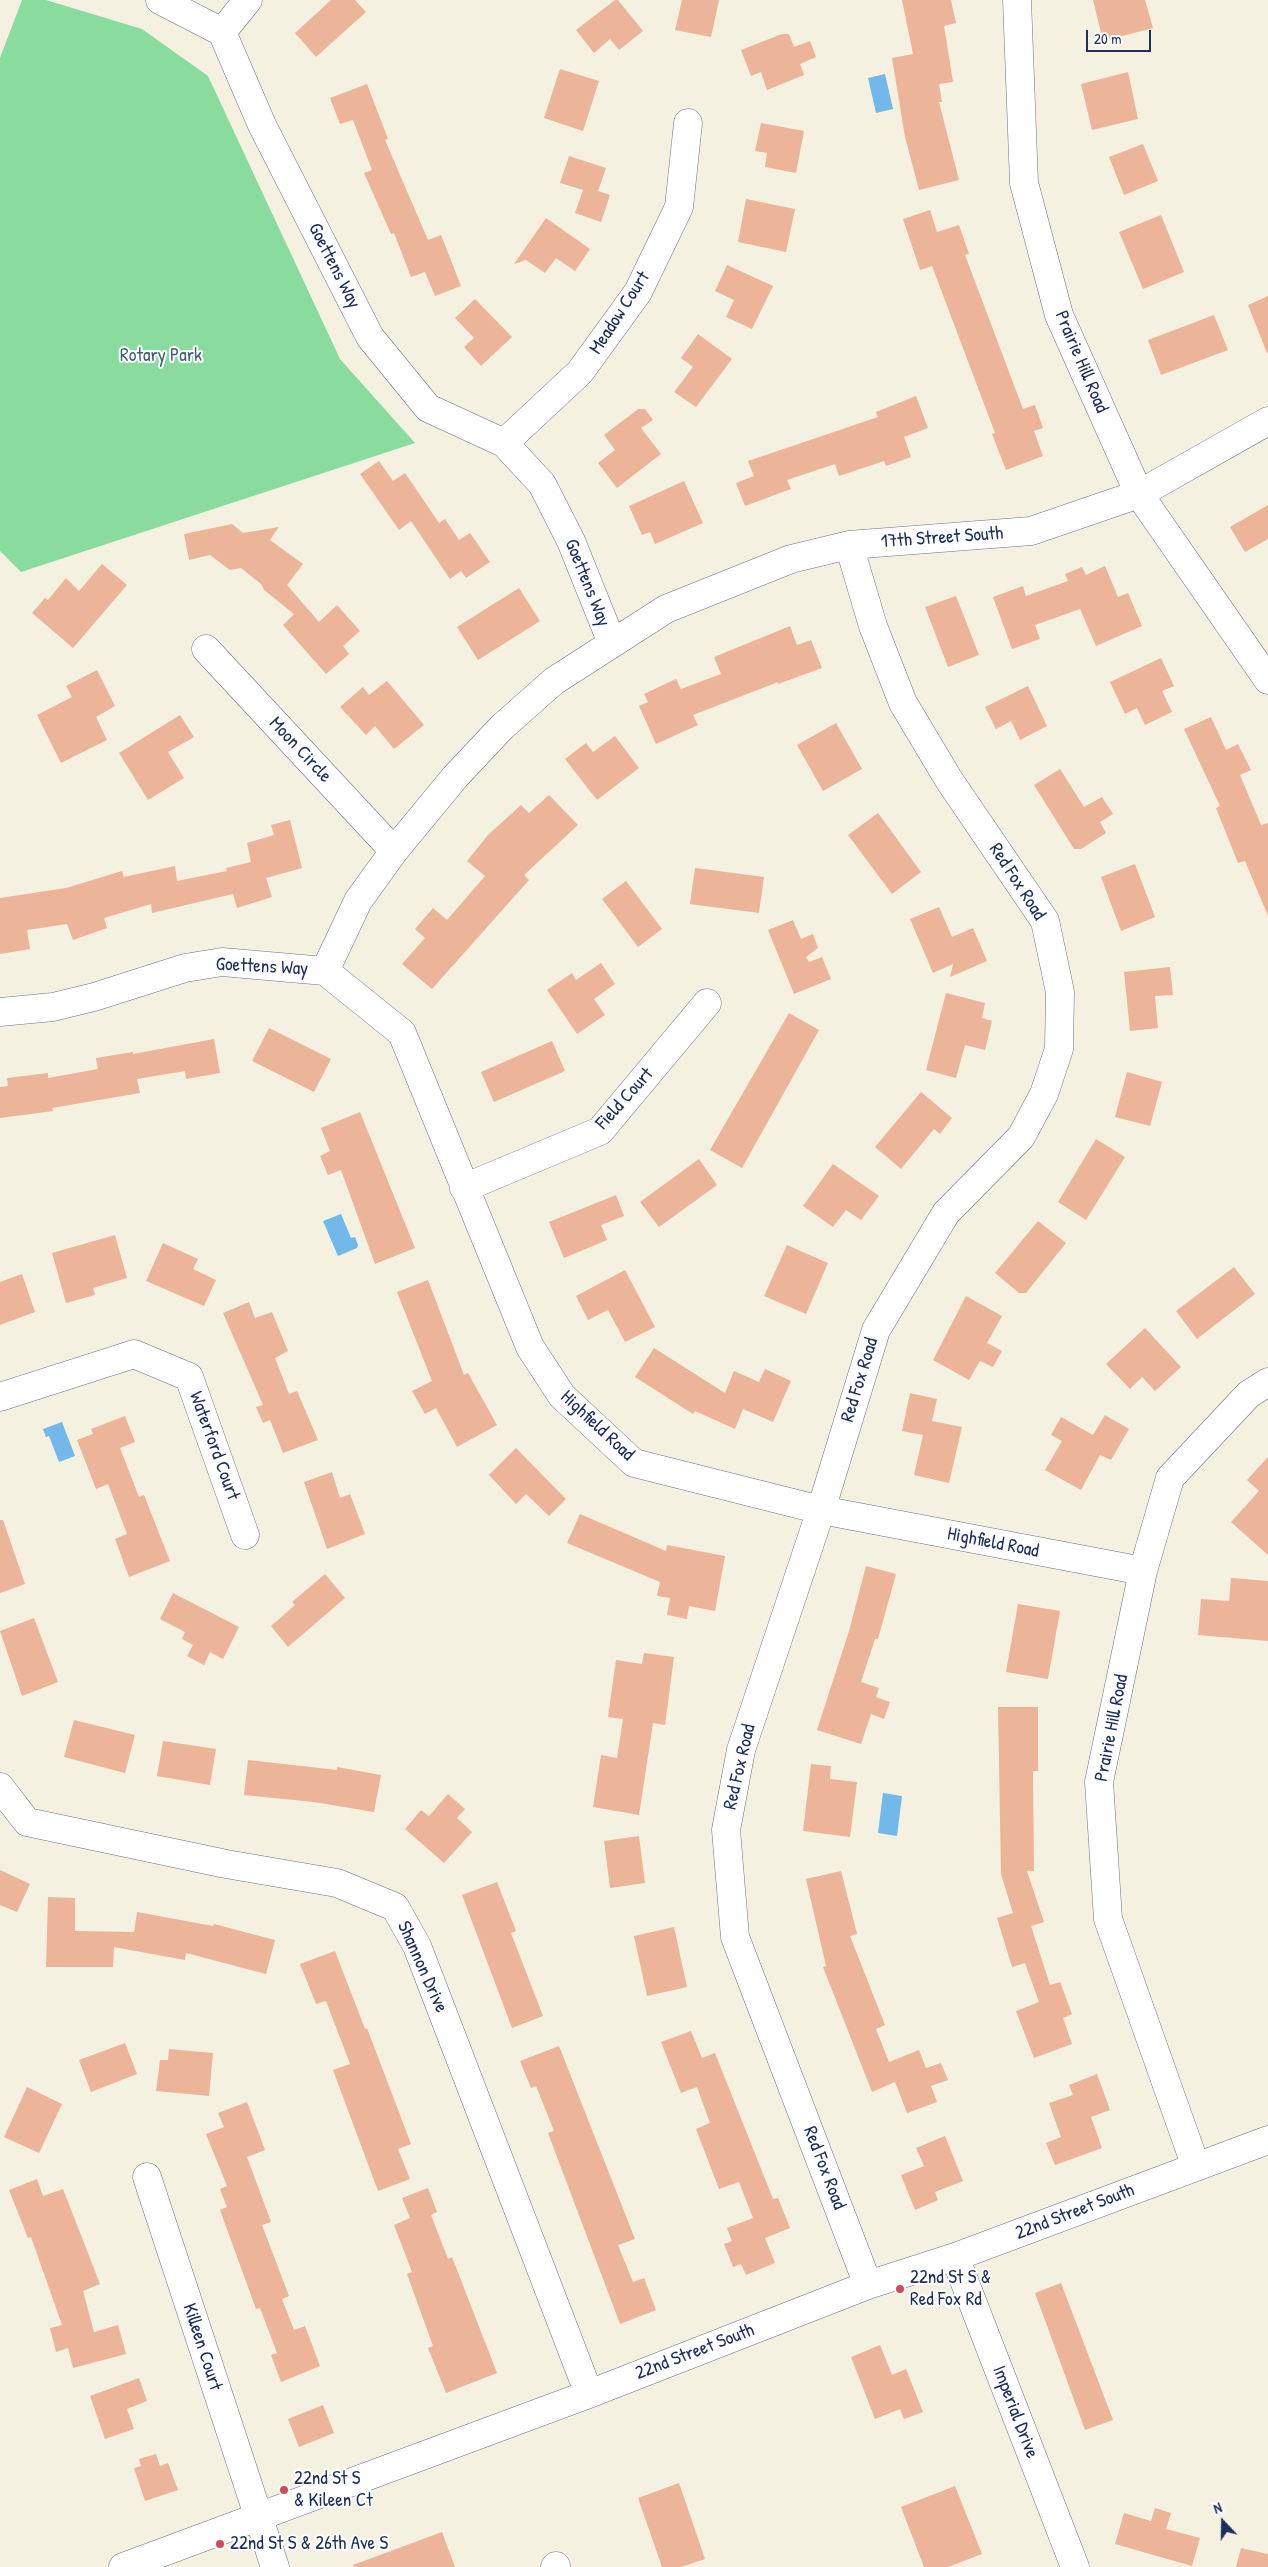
<!DOCTYPE html>
<style>
body{margin:0}
#map{position:relative;width:1268px;height:2567px;overflow:hidden;background:#f4f1e0;font-family:"Patrick Hand",sans-serif}
canvas{display:block}
.north{position:absolute;left:1198px;top:2497px;width:50px;height:50px;-webkit-text-stroke:4px #fff;paint-order:stroke;rotate:339deg;font-size:14px;font-weight:700;line-height:20px;text-align:center;color:#1b2f5e}
.north::after{content:'';display:block;margin:auto;width:18px;height:22px;background:#1b2f5e;clip-path:polygon(50% 0,100% 100%,50% 72%,0 100%)}
.scale{position:absolute;left:1086px;top:30px;width:65px;height:22px;box-sizing:border-box;border:2px solid #1b2f5e;border-top:0;padding-left:6px;font-size:15px;line-height:18px;white-space:nowrap;color:#1b2f5e;-webkit-text-stroke:4px #fff;paint-order:stroke}
</style>
<div id="map">
<canvas width="1268" height="2567"></canvas>
<div class="north">N</div>
<div class="scale">20 m</div>
</div>
<script>
const c = document.querySelector('canvas').getContext('2d');
c.lineJoin = 'round';
function paint(path, color) {
  c.fillStyle = color;
  c.fill(path, 'evenodd');
}
function toPath(rows) {
  const path = new Path2D();
  for (const r of rows) {
    path.moveTo(r[0], r[1]);
    for (let i = 2; i < r.length; i += 2) path.lineTo(r[i], r[i + 1]);
  }
  return path;
}
function stroke(path, color, width, dash) {
  c.strokeStyle = color;
  c.lineWidth = width;
  c.lineCap = dash ? 'butt' : 'round';
  c.setLineDash(dash || []);
  c.stroke(path);
}
function drawText(font, color, halo, rows, align = 'center') {
  c.font = font + ' "Patrick Hand",sans-serif';
  c.lineWidth = 4;
  c.setLineDash([]);
  c.textBaseline = 'middle';
  c.strokeStyle = halo;
  c.fillStyle = color;
  for (const [text, x, y, turn = 0] of rows) {
    c.save();
    c.translate(x, y);
    c.rotate((+turn || 0) * Math.PI / 180);
    c.textAlign = isNaN(turn) ? turn : align;
    if (halo) c.strokeText(text, 0, 0);
    c.fillText(text, 0, 0);
    c.restore();
  }
}
paint(toPath([
 [22,0,46,0,142,29,208,76,340,359,415,443,21,572,0,551,0,58]
]), '#89dc9e');
paint(toPath([
 [885,74,893,109,876,113,868,78],
 [341,1214,351,1238,355,1237,358,1245,357,1248,338,1256,323,1221],
 [62,1422,75,1456,59,1462,49,1436,46,1437,43,1429],
 [883,1793,902,1796,897,1836,878,1833]
]), '#73b8ea');
paint(toPath([
 [331,0,355,0,366,12,316,57,295,33],
 [615,0,618,0,643,31,619,50,610,39,594,53,576,30],
 [682,0,719,0,711,37,675,30],
 [902,0,951,0,956,23,944,26,953,82,939,84,942,102,939,102,959,180,919,190,905,137,892,58,913,54],
 [1093,0,1145,0,1153,28,1103,41],
 [782,34,789,34,794,47,810,41,816,57,800,64,804,75,767,90,761,72,751,76,741,50],
 [560,69,599,81,583,131,544,118],
 [1128,72,1138,119,1092,130,1081,84],
 [367,84,388,139,385,140,428,240,441,235,461,286,435,296,425,272,411,277,394,233,391,234,364,173,372,170,353,120,340,124,330,98],
 [761,123,804,131,796,173,765,167,767,153,755,151],
 [1143,144,1158,181,1124,195,1109,157],
 [569,156,606,168,598,191,610,195,601,222,575,213,583,190,560,183],
 [746,199,795,209,786,252,738,242],
 [930,210,937,232,959,225,969,254,965,255,1023,409,1035,405,1043,428,1034,431,1043,456,1006,470,992,434,995,433,932,266,920,270,903,219],
 [1161,215,1184,272,1143,289,1119,232],
 [546,218,590,249,575,271,556,258,545,273,526,260,514,264],
 [727,265,773,286,752,329,726,317,734,300,715,291],
 [1268,296,1268,352,1267,353,1248,305],
 [475,299,512,337,481,366,464,347,474,338,455,318],
 [1214,315,1228,350,1161,375,1148,340],
 [698,334,732,359,696,407,674,392,693,367,681,358],
 [916,396,928,428,904,437,911,457,886,466,884,461,839,476,835,464,787,480,791,489,745,506,736,483,754,476,748,461,878,417,876,412],
 [638,409,645,409,653,420,641,428,661,454,617,488,598,463,615,450,604,435],
 [379,461,393,481,405,473,439,523,445,519,459,540,470,533,490,562,466,578,461,571,450,579,411,521,399,530,360,474],
 [684,481,703,523,655,544,650,532,642,535,629,506],
 [1268,505,1268,539,1245,552,1230,527],
 [232,524,243,533,279,527,270,540,303,564,287,585,319,622,337,605,360,631,343,646,349,654,326,674,283,625,294,614,264,590,261,584,241,568,230,570,210,555,189,560,184,534],
 [102,564,127,585,73,648,32,613,45,598,48,600,66,578,79,591],
 [1105,566,1118,597,1128,593,1142,626,1096,646,1080,609,1035,625,1040,639,1012,649,993,597,1023,586,1026,596,1068,581,1065,574,1082,567,1086,575],
 [519,588,540,621,478,660,457,627],
 [956,596,979,655,948,667,925,607],
 [790,626,797,645,811,640,822,668,778,684,778,682,693,715,698,725,656,744,639,706,648,702,644,694,676,679,681,689,721,674,714,657],
 [1161,658,1174,686,1162,691,1172,712,1145,725,1137,708,1125,714,1110,682],
 [97,670,115,706,96,717,107,740,61,763,37,715,72,697,66,686],
 [387,681,424,725,394,749,375,726,366,735,340,707,363,687,369,695],
 [1028,686,1047,726,1020,740,1011,721,996,729,985,707],
 [180,715,194,737,168,752,184,778,148,800,119,753],
 [1211,717,1226,750,1238,744,1251,770,1240,775,1261,825,1268,823,1268,916,1245,861,1238,863,1216,808,1220,806,1184,729],
 [836,723,862,769,823,791,797,745],
 [615,736,639,768,597,800,565,759,586,743,593,752],
 [1060,769,1084,807,1102,797,1113,814,1100,822,1106,833,1081,849,1074,849,1034,785],
 [549,795,578,825,524,875,529,880,432,989,402,964,425,938,415,929,433,908,447,920,485,876,467,861,488,835,521,805,529,813],
 [878,813,921,872,892,894,848,835],
 [290,820,302,868,266,878,272,897,237,908,233,894,152,913,151,904,104,918,107,928,73,940,67,924,27,930,30,949,0,954,0,898,66,888,122,871,124,877,175,866,177,881,227,871,226,868,251,862,247,843,274,835,271,825],
 [1135,864,1155,917,1121,931,1101,877],
 [695,868,764,877,759,913,690,904],
 [626,881,662,929,638,947,602,899],
 [939,907,952,937,973,928,987,961,950,977,953,964,933,973,910,919],
 [793,920,801,939,813,934,818,948,806,957,809,962,822,957,831,979,794,994,768,930],
 [601,963,615,984,594,999,605,1015,577,1034,547,990,572,973,576,980],
 [1170,967,1173,995,1155,996,1158,1028,1130,1031,1124,972],
 [946,993,985,1003,982,1018,992,1021,985,1050,965,1045,956,1078,926,1070],
 [789,1013,819,1030,742,1168,710,1150],
 [269,1028,331,1059,314,1092,252,1061],
 [214,1039,220,1073,186,1079,185,1071,137,1079,140,1093,52,1108,53,1111,0,1118,0,1087,8,1086,7,1078,48,1073,48,1078,98,1069,96,1058,133,1052,133,1054],
 [552,1041,565,1071,494,1102,481,1072],
 [1127,1072,1162,1082,1150,1126,1115,1117],
 [921,1092,952,1118,940,1134,934,1129,901,1169,875,1147],
 [360,1112,415,1248,375,1264,341,1170,328,1175,320,1156,330,1151,321,1128],
 [1096,1139,1125,1157,1086,1220,1058,1202],
 [699,1159,717,1185,659,1227,640,1202],
 [833,1164,879,1196,861,1220,846,1210,833,1227,803,1206],
 [616,1195,624,1216,601,1225,607,1240,564,1258,549,1222],
 [1038,1221,1066,1243,1026,1293,1019,1293,995,1273],
 [115,1235,127,1278,93,1288,95,1295,66,1303,52,1253],
 [163,1243,198,1259,193,1269,216,1280,204,1306,146,1281],
 [787,1245,828,1263,806,1314,764,1296],
 [1234,1267,1255,1294,1197,1339,1176,1311],
 [625,1270,655,1327,625,1342,608,1310,588,1320,576,1296],
 [22,1274,35,1312,0,1325,0,1282],
 [428,1280,464,1375,468,1373,497,1425,457,1447,436,1408,425,1414,412,1391,432,1381,397,1292],
 [966,1296,1002,1316,987,1343,1002,1351,993,1367,980,1361,969,1380,933,1360],
 [249,1302,255,1318,272,1312,288,1351,275,1358,289,1394,297,1391,318,1440,283,1453,270,1420,263,1423,256,1407,263,1405,223,1313],
 [1145,1328,1181,1367,1155,1391,1142,1377,1130,1389,1106,1364],
 [654,1348,725,1393,734,1371,759,1382,765,1369,791,1381,773,1422,743,1409,735,1429,695,1411,693,1414,635,1377],
 [910,1393,937,1399,932,1421,962,1427,949,1483,914,1475,923,1435,902,1431],
 [1105,1415,1129,1429,1111,1460,1100,1455,1081,1490,1045,1470,1062,1441,1051,1435,1061,1417,1093,1435],
 [125,1416,135,1442,120,1448,139,1497,144,1495,170,1561,129,1577,115,1539,127,1534,108,1484,96,1489,77,1440,93,1434,91,1429],
 [516,1448,566,1499,549,1516,526,1494,516,1504,489,1475],
 [1268,1457,1268,1555,1231,1522,1259,1491,1247,1480],
 [332,1472,340,1498,350,1494,365,1534,327,1549,304,1482],
 [580,1514,666,1551,667,1545,725,1556,715,1611,689,1606,687,1619,667,1615,670,1598,657,1596,660,1582,567,1543],
 [0,1520,3,1520,25,1584,0,1593],
 [866,1566,896,1574,878,1639,875,1639,861,1682,879,1688,876,1697,890,1702,884,1719,871,1714,861,1744,817,1730,849,1631],
 [325,1574,345,1598,288,1647,271,1626,295,1605,292,1602],
 [1231,1578,1268,1581,1268,1641,1198,1635,1201,1599,1229,1601],
 [173,1593,239,1627,223,1659,210,1652,204,1665,187,1656,193,1645,182,1639,185,1632,160,1619],
 [1018,1604,1060,1611,1048,1679,1006,1672],
 [34,1618,58,1682,22,1696,0,1631],
 [644,1653,674,1657,665,1725,653,1723,639,1815,593,1807,601,1755,617,1758,623,1719,608,1717,616,1660,642,1664],
 [998,1707,1038,1707,1038,1771,1033,1771,1034,1871,1027,1871,1044,1922,1031,1926,1050,1985,1060,1982,1072,2014,1063,2018,1072,2044,1034,2058,1016,2011,1039,2002,1025,1963,1012,1967,997,1918,1013,1913,1001,1874],
 [74,1720,135,1735,125,1773,64,1757],
 [163,1741,216,1749,210,1785,157,1776],
 [248,1760,337,1770,337,1767,381,1775,374,1812,314,1802,244,1795],
 [811,1764,831,1766,830,1779,857,1782,850,1837,803,1831],
 [448,1794,465,1809,457,1818,472,1832,444,1863,405,1829,421,1810,429,1816],
 [639,1836,645,1883,610,1888,604,1841],
 [0,1870,30,1884,17,1912,0,1905],
 [841,1871,857,1934,850,1936,885,2025,876,2029,889,2062,919,2050,926,2068,941,2063,948,2080,931,2086,937,2102,907,2113,895,2082,872,2092,823,1967,826,1966,806,1879],
 [497,1882,516,1931,511,1933,543,2016,512,2028,462,1895],
 [48,1897,75,1898,75,1931,134,1932,137,1912,213,1926,214,1924,275,1940,266,1974,186,1953,185,1960,114,1947,113,1967,46,1967],
 [674,1927,687,1987,647,1996,634,1936],
 [335,1951,365,2029,367,2028,411,2144,398,2149,410,2179,378,2191,333,2070,350,2064,326,2001,316,2004,300,1964],
 [691,2031,702,2058,715,2053,773,2199,778,2198,790,2228,765,2238,775,2263,746,2275,741,2264,733,2267,724,2244,732,2241,727,2228,753,2218,739,2182,719,2189,696,2129,710,2123,697,2087,681,2093,661,2042],
 [125,2043,137,2074,91,2092,79,2060],
 [559,2046,635,2239,618,2245,633,2282,644,2278,656,2310,620,2324,548,2133,554,2131,536,2086,531,2088,520,2061],
 [169,2049,213,2053,209,2096,156,2091,160,2060,168,2060],
 [1097,2074,1110,2110,1091,2117,1102,2148,1055,2165,1046,2143,1061,2137,1049,2103,1073,2095,1069,2085],
 [27,2087,62,2104,39,2153,4,2137],
 [247,2102,265,2150,247,2157,271,2222,262,2225,289,2296,282,2299,294,2330,305,2326,320,2366,281,2382,271,2355,277,2353,260,2308,256,2309,220,2210,227,2207,220,2189,227,2186,206,2134,224,2127,218,2113],
 [945,2136,963,2181,935,2192,938,2200,915,2210,901,2175,924,2166,916,2148],
 [37,2179,43,2196,63,2189,100,2284,83,2291,94,2332,118,2325,126,2354,73,2368,68,2348,56,2352,50,2328,62,2325,31,2237,28,2238,9,2190],
 [428,2188,437,2212,431,2215,448,2259,452,2257,497,2373,446,2393,428,2348,433,2346,407,2274,412,2272,394,2225,410,2218,402,2198],
 [1061,2283,1113,2420,1085,2430,1035,2293],
 [880,2345,892,2375,906,2369,923,2412,904,2419,900,2409,875,2419,851,2357],
 [139,2378,147,2401,127,2409,134,2429,105,2439,90,2396],
 [323,2405,334,2433,299,2447,288,2419],
 [156,2454,160,2466,168,2463,178,2490,145,2501,134,2468,141,2466,139,2459],
 [679,2483,705,2559,681,2567,662,2567,638,2498],
 [955,2486,982,2554,948,2567,924,2567,901,2507],
 [1155,2508,1171,2513,1166,2529,1200,2538,1192,2566,1115,2544,1124,2513,1151,2521],
 [442,2532,455,2567,354,2567,353,2565],
 [1241,2548,1268,2554,1268,2567,1236,2567]
]), '#ecb498');
const minor = toPath([
 [160,0,222,32,262,125,370,337,428,408,504,443,542,484,571,541,612,643],
 [1017,0,1024,183,1059,315,1139,494,1268,680],
 [222,32,248,0],
 [504,443,580,372,638,292,679,207,688,123],
 [849,545,873,626,903,703,949,780,1045,921,1060,992,1059,1049,1044,1094,1021,1137,946,1213,876,1330,821,1510,741,1750,726,1830,735,1937,868,2285],
 [206,649,394,851],
 [325,971,358,901,394,851,455,777,502,727,554,681,666,609,791,559,849,545,1031,531,1139,494,1268,421],
 [325,971,402,1033,530,1347,562,1396,634,1463,821,1510,1143,1571],
 [0,1012,53,1007,94,997,185,968,222,962,325,971],
 [464,1188,600,1131,707,1003],
 [0,1397,134,1354,189,1377,245,1535],
 [0,1787,27,1822,226,1864,337,1883,395,1907,417,1946,589,2394],
 [1196,2167,1108,1919,1099,1782,1143,1571,1170,1478,1249,1394,1268,1382],
 [147,2177,275,2567],
 [955,2257,1075,2567],
 [123,2567,589,2394,868,2285,955,2257,1268,2140],
 [555,2567,556,2566]
]);
stroke(minor, '#67738c', 29);
stroke(minor, '#fff', 28);
for (const [x, y, r, color] of [
 [900,2289,5,"#d1495b"],
 [284,2490,5,"#d1495b"],
 [220,2544,5,"#d1495b"]
]) {
  const dot = new Path2D();
  dot.arc(x, y, r, 0, 2 * Math.PI);
  c.fillStyle = color;
  c.fill(dot);
  stroke(dot, '#fff', 2);
}
drawText('19px', '#1b2f5e', '#fff', [
 ["Goettens Way",334,266,63],
 ["Meadow Court",620,313,-57],
 ["Prairie Hill Road",1081,362,67],
 ["17th Street South",942,538,-4],
 ["Goettens Way",587,583,68],
 ["Moon Circle",300,750,47],
 ["Red Fox Road",1017,882,57],
 ["Goettens Way",262,967,3],
 ["Field Court",625,1099,-48],
 ["Red Fox Road",860,1380,-73],
 ["Highfield Road",597,1426,43],
 ["Waterford Court",214,1446,70],
 ["Highfield Road",993,1543,11],
 ["Prairie Hill Road",1112,1728,-79],
 ["Red Fox Road",740,1767,-77],
 ["Shannon Drive",422,1967,66],
 ["Red Fox Road",824,2168,69],
 ["22nd Street South",1075,2212,-21],
 ["Killeen Court",202,2347,72],
 ["22nd Street South",695,2352,-21],
 ["Imperial Drive",1015,2412,69]
]);
drawText('19px', '#3c6371', '#fff', [
 ["Rotary Park",161,356]
]);
drawText('19px', '#1b2f5e', '#fff', [
 ["22nd St S &",910,2278],
 ["Red Fox Rd",910,2300],
 ["22nd St S",294,2479],
 ["& Kileen Ct",294,2501],
 ["22nd St S & 26th Ave S",230,2544]
], 'left');
</script>
